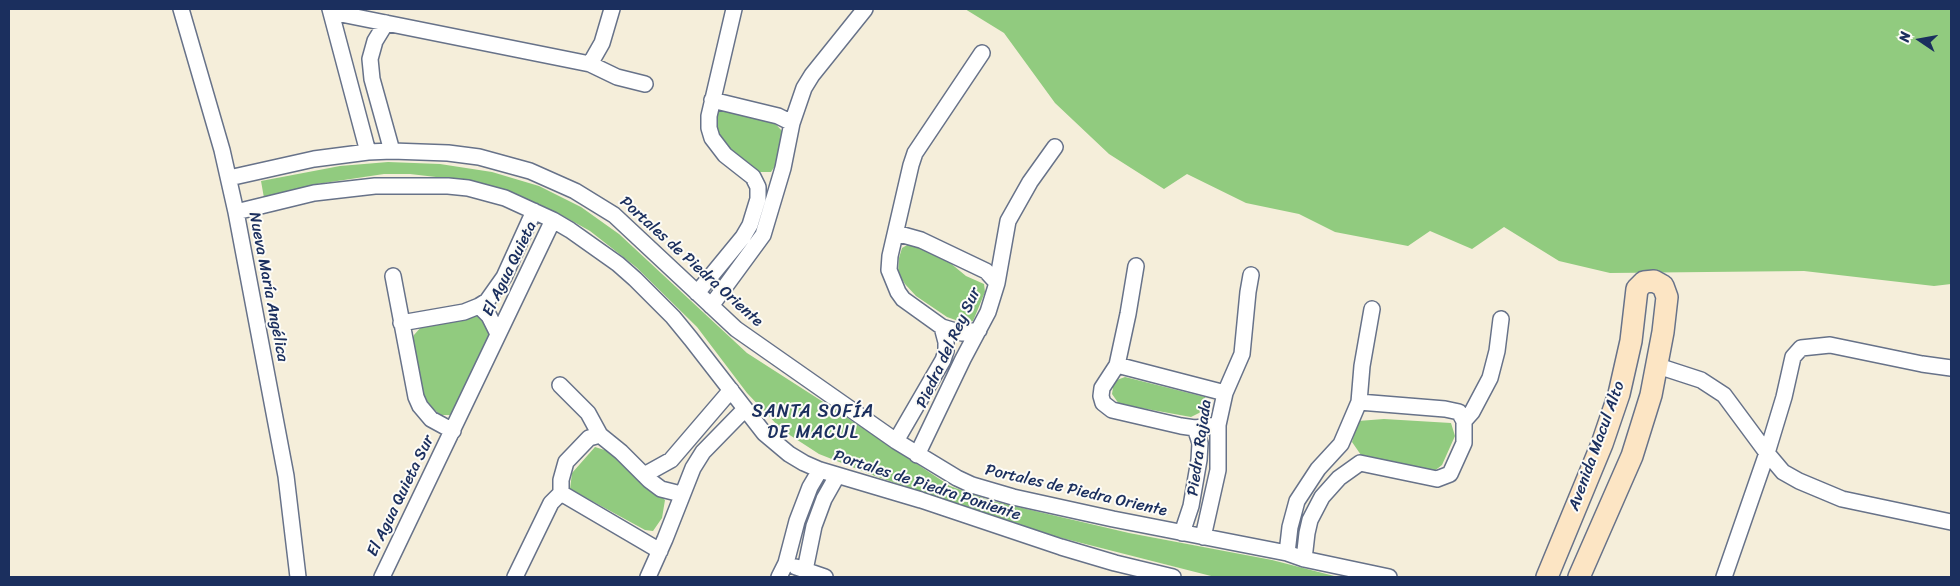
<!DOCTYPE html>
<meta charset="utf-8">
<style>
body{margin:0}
#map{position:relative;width:1960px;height:586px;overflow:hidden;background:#f5eeda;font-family:Sriracha,sans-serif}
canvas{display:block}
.frame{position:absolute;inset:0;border:10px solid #1b2f5e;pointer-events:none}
.north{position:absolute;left:1895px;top:15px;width:50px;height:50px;-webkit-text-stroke:4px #fdfcf7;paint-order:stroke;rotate:282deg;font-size:14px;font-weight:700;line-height:20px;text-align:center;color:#1b2f5e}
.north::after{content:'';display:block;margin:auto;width:18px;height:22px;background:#1b2f5e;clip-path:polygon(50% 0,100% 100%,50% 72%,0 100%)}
</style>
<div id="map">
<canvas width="1960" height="586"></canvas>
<div class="frame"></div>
<div class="north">N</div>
</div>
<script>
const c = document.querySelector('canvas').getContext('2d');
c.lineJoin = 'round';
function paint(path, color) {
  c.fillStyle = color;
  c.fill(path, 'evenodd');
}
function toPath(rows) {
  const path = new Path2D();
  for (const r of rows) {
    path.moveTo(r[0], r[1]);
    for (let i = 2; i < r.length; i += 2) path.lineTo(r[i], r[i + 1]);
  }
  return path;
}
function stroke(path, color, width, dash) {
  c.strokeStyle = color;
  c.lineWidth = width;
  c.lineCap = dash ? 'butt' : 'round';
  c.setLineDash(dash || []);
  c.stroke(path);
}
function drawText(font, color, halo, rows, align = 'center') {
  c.font = font + ' Sriracha,sans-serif';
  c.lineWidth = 4;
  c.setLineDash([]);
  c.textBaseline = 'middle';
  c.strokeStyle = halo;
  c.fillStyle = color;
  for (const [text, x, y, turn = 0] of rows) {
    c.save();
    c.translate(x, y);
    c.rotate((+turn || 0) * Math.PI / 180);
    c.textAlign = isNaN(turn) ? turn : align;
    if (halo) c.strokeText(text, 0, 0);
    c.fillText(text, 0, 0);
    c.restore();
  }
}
paint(toPath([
 [965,9,1951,9,1951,284,1934,286,1804,271,1610,273,1559,261,1504,227,1472,249,1430,231,1408,246,1335,232,1299,214,1246,203,1187,174,1164,189,1109,154,1055,103,1004,33],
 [719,109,771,119,782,131,779,160,771,172,758,172,738,158,719,139,715,124],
 [388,162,440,164,492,172,539,186,581,207,619,234,747,353,831,407,950,486,988,500,1129,533,1272,560,1338,577,1215,577,1050,535,875,476,819,454,782,430,747,393,697,327,636,267,590,231,565,217,512,193,462,180,410,174,384,174,317,184,264,198,261,181,340,166],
 [909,244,943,257,966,276,984,284,985,292,973,321,964,323,947,317,916,296,905,284,898,273,899,258,902,248],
 [477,315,481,316,491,332,487,344,452,412,450,415,441,415,432,408,422,394,412,340,414,335,421,327],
 [1125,377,1205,397,1211,407,1191,417,1119,404,1112,394,1114,381],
 [1384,419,1451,423,1455,436,1442,465,1433,472,1361,455,1352,442,1358,421],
 [595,447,611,452,665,500,662,518,653,531,645,530,570,489,572,473]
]), '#91cb7f');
const street = toPath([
 [181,9,222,150,236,212,286,476,298,577],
 [330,9,368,152],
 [331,12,590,64,617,77,645,84],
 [386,23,375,41,370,59,372,79,392,151],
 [590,64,602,43,612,9],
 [712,100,778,116,792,123],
 [229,178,314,159,368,152,392,151,448,153,479,157,530,171,575,191,614,215,736,329,896,441,957,478,972,485,1013,497,1113,519,1287,553,1304,559,1389,577],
 [236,212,314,193,375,186,448,186,468,188,505,198,553,220,570,230,618,264,635,279,673,317,691,339,764,433,789,454,804,463,820,470,921,500,1061,547,1115,563,1173,577],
 [896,233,921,240,986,271,997,283],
 [1136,266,1128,314,1117,365,1102,388,1101,396,1103,403,1112,410,1181,426,1195,428,1218,425],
 [393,276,416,397,420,406,431,419,453,431],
 [697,293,743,237,750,225,758,199,758,187,753,177,725,155,712,138,709,128,709,116,734,9],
 [479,306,489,316,498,334],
 [711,306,763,235,783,168,792,123,804,88,812,75,865,9],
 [401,323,464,312,479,306,487,301,504,277,534,211],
 [942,327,962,333,979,330],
 [1117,365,1225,393],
 [1658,366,1701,380,1724,395,1767,453,1783,472,1799,481,1842,499,1951,522],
 [560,385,588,413,600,435,621,452,649,480,661,489,681,494],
 [1359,402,1445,409,1459,412,1464,421],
 [896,441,943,360,946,351,946,342,942,327,903,299,898,292,889,270,890,256,911,165,915,153,982,53],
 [917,455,963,359,988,312,997,283,1008,221,1030,182,1055,147],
 [644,475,671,460,731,390],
 [561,493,660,551],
 [1182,533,1191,506,1199,460,1200,443,1195,428],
 [1203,537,1218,470,1218,425,1225,393,1242,354,1248,292,1251,275],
 [1287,553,1290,527,1297,501,1318,469,1341,444,1359,402,1362,366,1372,309],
 [1304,559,1307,533,1310,520,1322,497,1339,478,1360,463,1437,479,1450,474,1464,443,1464,421,1472,412,1490,378,1497,351,1501,319],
 [796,567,825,577],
 [805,570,814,526,824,499,837,476],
 [382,577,553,220],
 [515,577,551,503,561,493,561,480,566,462,589,438,600,435],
 [648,577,665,539,693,468,703,452,745,409],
 [779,577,786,563,797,521,810,487,820,470],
 [1724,577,1767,453,1784,397,1793,357,1801,348,1830,345,1922,364,1951,368]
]);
const secondary = toPath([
 [1547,577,1602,444,1619,394,1631,341,1637,289,1644,282,1654,281,1663,286,1667,297,1663,332,1651,395,1632,456,1579,577]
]);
stroke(street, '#677289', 18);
stroke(secondary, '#677289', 24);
stroke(street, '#fff', 15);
stroke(secondary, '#fce5c4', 21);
drawText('16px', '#1b2f5e', '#fdfcf7', [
 ["Portales de Piedra Oriente",691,262,42],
 ["El Agua Quieta",510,269,-64],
 ["Nueva María Angélica",268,287,79],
 ["Piedra del Rey Sur",949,348,-65],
 ["Avenida Macul Alto",1597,446,-70],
 ["Piedra Rajada",1200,448,-82],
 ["Portales de Piedra Poniente",927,486,18],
 ["Portales de Piedra Oriente",1076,491,13],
 ["El Agua Quieta Sur",401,496,-64]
]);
c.letterSpacing = '1px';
drawText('18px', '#1b2f5e', '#fdfcf7', [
 ["SANTA SOFÍA",813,412],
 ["DE MACUL",813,433]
]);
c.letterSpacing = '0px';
</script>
